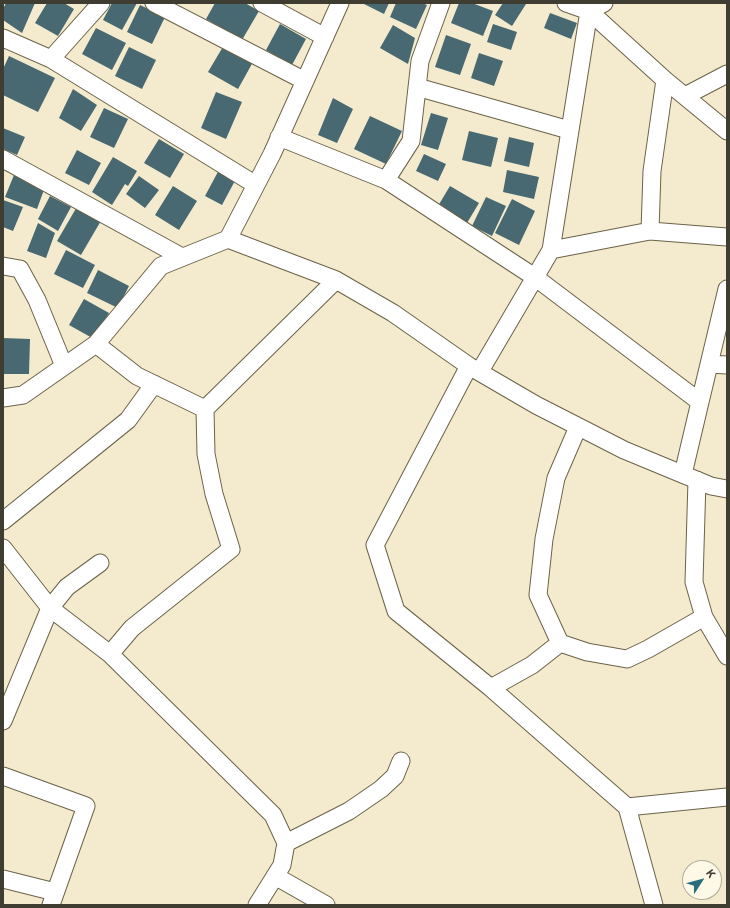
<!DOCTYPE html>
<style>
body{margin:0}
#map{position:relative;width:730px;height:908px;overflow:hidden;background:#f4ebce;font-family:"IBM Plex Sans",sans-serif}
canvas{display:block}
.frame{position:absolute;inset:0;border:4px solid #3f3c31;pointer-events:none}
.north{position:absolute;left:682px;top:860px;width:40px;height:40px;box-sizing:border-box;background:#fef9e7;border:1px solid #b2ad9e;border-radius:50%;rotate:54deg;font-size:11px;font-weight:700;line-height:16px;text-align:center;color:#3f3c31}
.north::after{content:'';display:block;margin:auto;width:14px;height:18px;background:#286e7c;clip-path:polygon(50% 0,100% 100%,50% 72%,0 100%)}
</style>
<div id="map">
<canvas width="730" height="908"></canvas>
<div class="frame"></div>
<div class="north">K</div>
</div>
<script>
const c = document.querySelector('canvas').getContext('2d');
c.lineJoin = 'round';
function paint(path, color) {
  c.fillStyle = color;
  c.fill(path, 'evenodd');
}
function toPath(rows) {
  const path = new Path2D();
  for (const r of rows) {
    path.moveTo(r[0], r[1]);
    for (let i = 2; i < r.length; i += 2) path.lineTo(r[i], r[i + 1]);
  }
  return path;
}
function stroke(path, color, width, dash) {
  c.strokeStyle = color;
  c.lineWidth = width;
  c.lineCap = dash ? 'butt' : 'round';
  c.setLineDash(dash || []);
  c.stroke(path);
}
paint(toPath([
 [6,3,35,3,22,33,3,20,3,9],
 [47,3,64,3,74,9,58,36,35,23],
 [112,3,137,3,122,30,103,20],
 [215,3,245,3,259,11,242,40,206,19],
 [362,3,389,3,384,14],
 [396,3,422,3,427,5,416,29,390,17],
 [459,3,472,3,493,11,483,36,451,23],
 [503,3,526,4,512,26,495,15],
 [140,5,165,17,152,44,127,32],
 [550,13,577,23,571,39,544,28],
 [280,24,306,39,292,65,266,50],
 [493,24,517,32,511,50,487,42],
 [393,25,415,38,408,64,380,48],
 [96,28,126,43,112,70,82,54],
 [446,35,471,44,460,75,435,67],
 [224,45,253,62,238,89,208,72],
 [129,47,156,60,142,89,115,76],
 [479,53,503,61,494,86,471,78],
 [9,56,55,78,38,112,3,95,3,69],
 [73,89,97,105,81,131,59,118],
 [216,92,242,102,226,139,201,128],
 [333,98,353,109,337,143,318,135],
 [104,108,128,119,114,148,90,137],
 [431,113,448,118,438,150,421,145],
 [370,116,402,131,386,164,354,149],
 [3,128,25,137,17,155,3,149],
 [469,131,498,138,491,167,462,160],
 [509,137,534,143,529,167,504,161],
 [159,139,184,154,170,178,144,163],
 [77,150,101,163,89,185,65,173],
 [424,154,446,164,438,181,416,171],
 [113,157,137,171,128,186,125,184,112,205,92,192],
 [220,168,237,177,222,205,205,196],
 [507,170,539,177,534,199,503,192],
 [14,175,45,187,37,209,5,197],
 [139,176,159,190,145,208,126,194],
 [173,186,197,201,179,230,155,215],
 [450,186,479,203,467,223,438,206],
 [50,196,71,207,58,231,38,219],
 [486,197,506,206,492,236,472,226],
 [512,199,535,211,519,245,495,233],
 [3,200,23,207,13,231,3,227],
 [78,205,102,219,81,255,57,241],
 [38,223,55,233,46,258,27,251],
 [66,250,95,265,83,288,54,274],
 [98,270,129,286,118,308,87,293],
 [84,299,109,313,94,339,69,325],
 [3,338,30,339,29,374,3,374]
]), '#486971');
const street = toPath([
 [154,3,305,81],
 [262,3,325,37],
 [566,3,589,11,665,80,727,131],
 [589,11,604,3],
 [3,38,51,59,256,185],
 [51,59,101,3],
 [665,80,652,171,650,231,727,237],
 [417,87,569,130],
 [685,96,727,74],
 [279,137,386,180,536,278,700,402,683,474],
 [3,159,182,257],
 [386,180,411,141,420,61,441,3],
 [228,239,336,280,393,313,469,366,536,405,624,450,711,486,727,489],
 [551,250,650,231],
 [3,266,20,269,37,300,64,366],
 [96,344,137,376,205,409,336,280],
 [709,364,727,365],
 [469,366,375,545,396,611,491,688,627,807,654,905],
 [480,371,551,250,589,11],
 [3,398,23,395,96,344,161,266,228,239,272,154,340,3],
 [700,402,727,289],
 [205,409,206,454,214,494,231,549,132,628,110,654,273,815,286,843,282,865,257,905],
 [697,480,694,582,704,617,727,656],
 [3,521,128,420,154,384],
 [3,548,50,608,110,654],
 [560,643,587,652,627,659,648,649,704,617],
 [491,688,532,665,560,643,538,595,544,539,556,478,578,427],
 [3,721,50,608,67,587,100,563],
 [3,776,86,806,51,905],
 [627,807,727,797],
 [286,843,349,811,381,789,395,776,401,761],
 [275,876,326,905],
 [3,879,55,892]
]);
stroke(street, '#6a6249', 19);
stroke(street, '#fff', 17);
</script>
